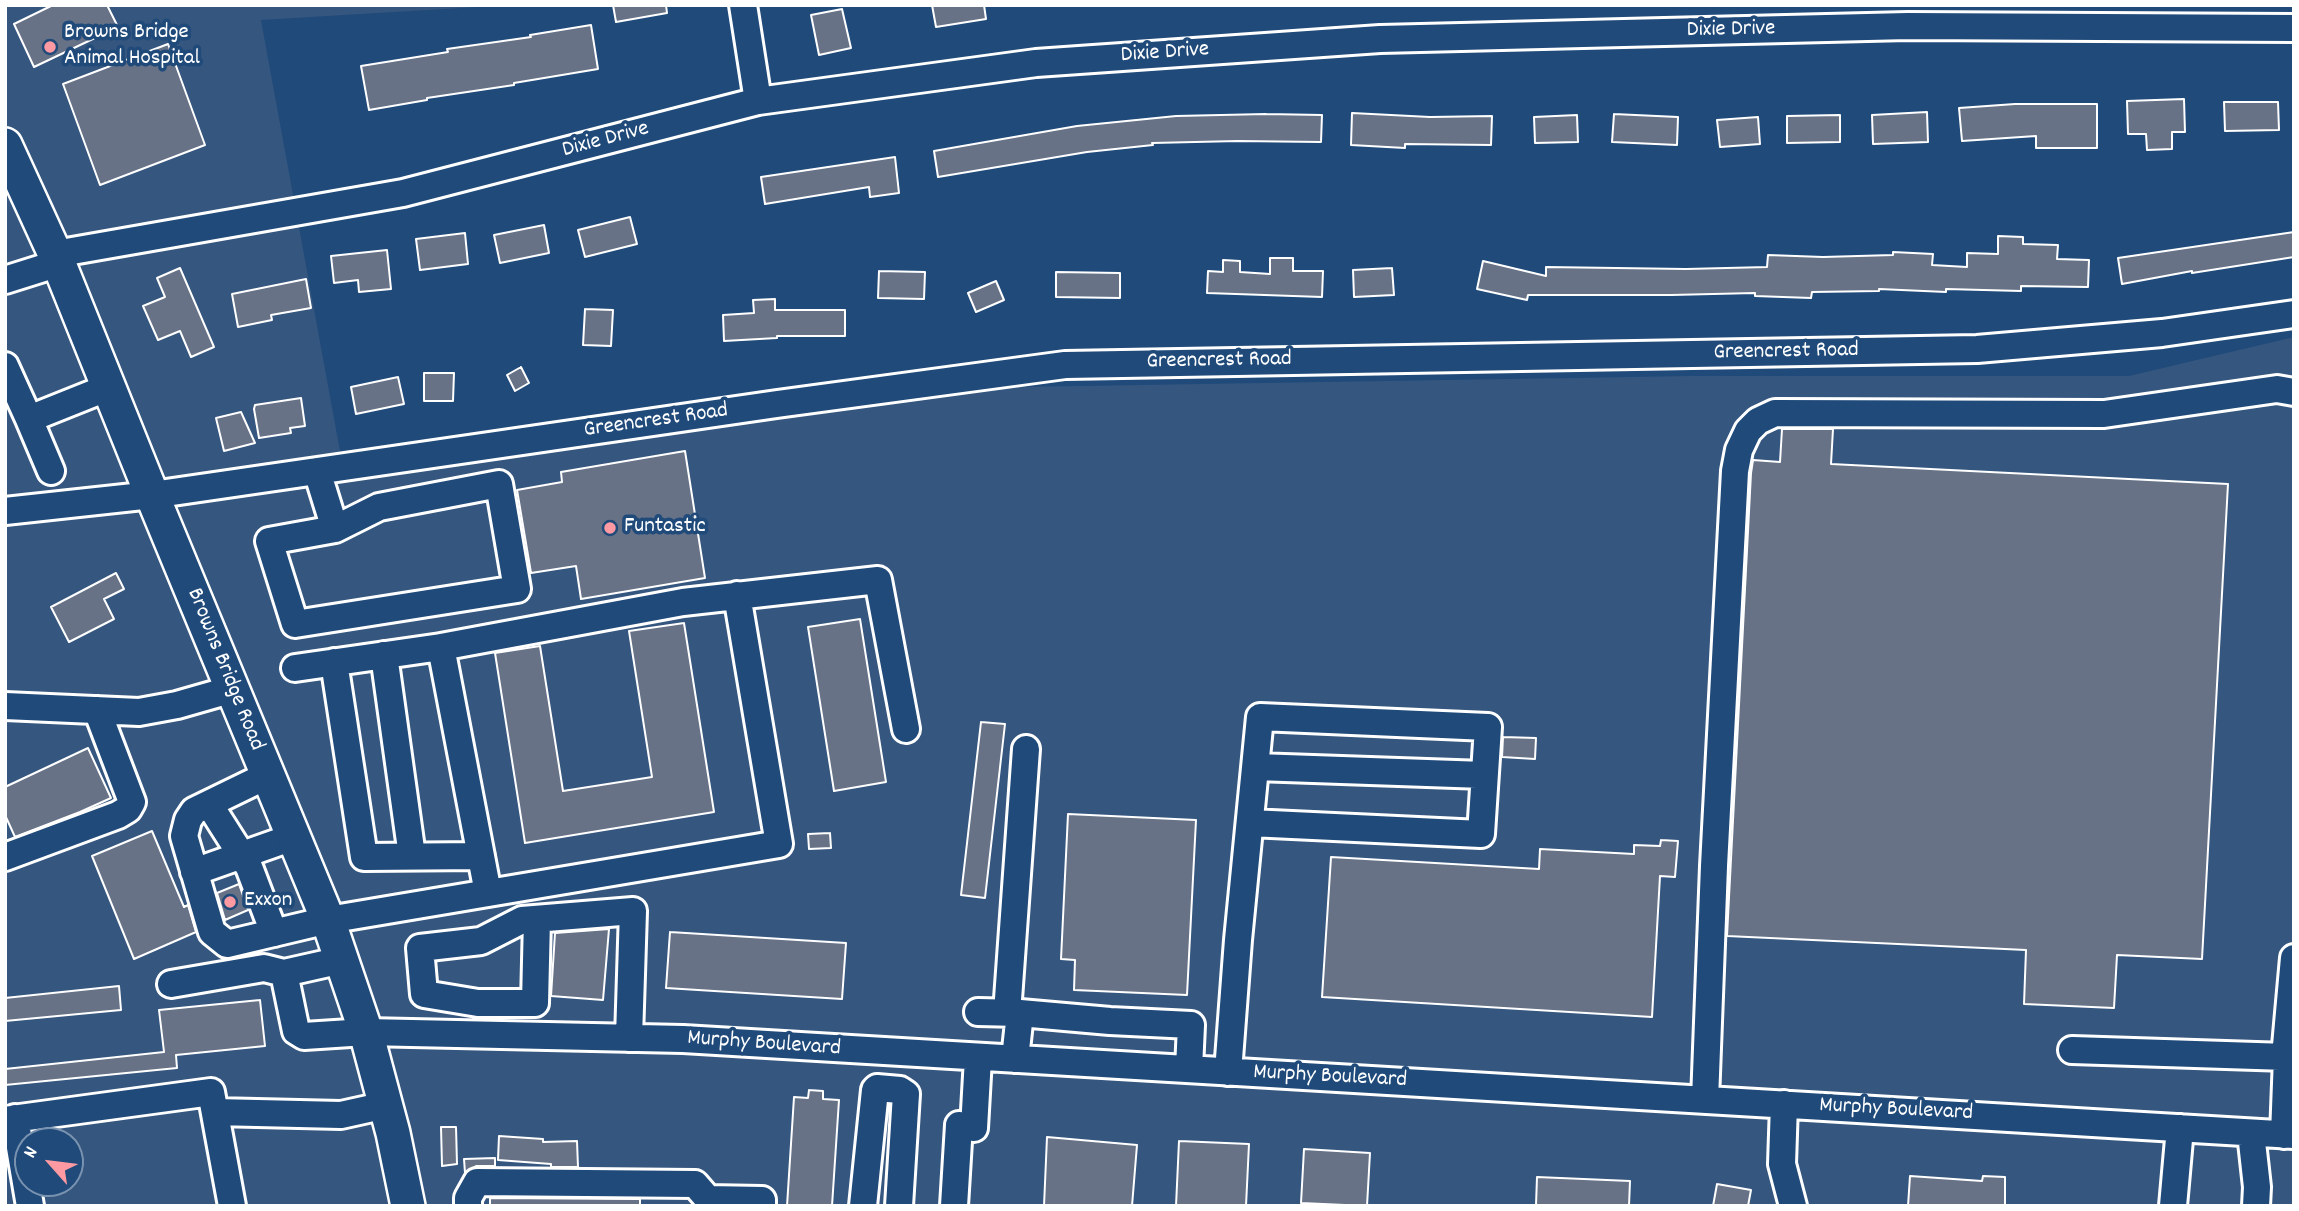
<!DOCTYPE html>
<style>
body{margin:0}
#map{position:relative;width:2299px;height:1211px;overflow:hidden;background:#1f4a7a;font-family:Dekko,sans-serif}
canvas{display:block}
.frame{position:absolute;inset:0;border:7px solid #fff;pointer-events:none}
.north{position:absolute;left:14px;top:1127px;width:70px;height:70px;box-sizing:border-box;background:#1f4a7a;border:2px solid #7992af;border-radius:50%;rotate:298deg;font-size:19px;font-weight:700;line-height:28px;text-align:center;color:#fff}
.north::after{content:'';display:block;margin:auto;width:24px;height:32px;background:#ff9aa2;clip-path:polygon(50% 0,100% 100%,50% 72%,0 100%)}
</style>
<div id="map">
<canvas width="2299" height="1211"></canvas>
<div class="frame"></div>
<div class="north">N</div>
</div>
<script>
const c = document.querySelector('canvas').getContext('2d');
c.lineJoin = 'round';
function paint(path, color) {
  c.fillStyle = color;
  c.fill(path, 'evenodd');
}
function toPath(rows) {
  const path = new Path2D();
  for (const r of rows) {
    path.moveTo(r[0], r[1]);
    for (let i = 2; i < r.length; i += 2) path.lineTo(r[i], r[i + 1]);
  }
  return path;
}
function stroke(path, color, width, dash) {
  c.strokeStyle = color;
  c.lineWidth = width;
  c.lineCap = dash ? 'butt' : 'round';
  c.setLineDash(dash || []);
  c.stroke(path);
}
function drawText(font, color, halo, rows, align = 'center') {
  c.font = font + ' Dekko,sans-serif';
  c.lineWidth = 7;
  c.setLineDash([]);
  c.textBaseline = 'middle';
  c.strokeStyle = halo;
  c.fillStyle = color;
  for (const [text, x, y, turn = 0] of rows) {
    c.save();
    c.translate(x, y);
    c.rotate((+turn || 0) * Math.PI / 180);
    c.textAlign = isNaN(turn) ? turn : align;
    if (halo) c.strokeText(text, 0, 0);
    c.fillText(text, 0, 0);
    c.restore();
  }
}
paint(toPath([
 [5,5,511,5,261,20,342,462,957,388,1690,376,2129,376,2294,337,2294,1206,5,1206],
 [28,1141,70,1141,70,1183,28,1183]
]), '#35567e');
const building = toPath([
 [53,5,107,5,118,27,34,67,14,24,53,5],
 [613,5,666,5,667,13,616,22,613,5],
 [932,5,984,5,986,19,936,27,932,5],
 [842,9,851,48,819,55,811,15,842,9],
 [591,25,598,69,514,83,514,85,427,98,427,100,369,110,361,66,448,52,447,49,531,37,530,35,591,25],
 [168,44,205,145,100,185,63,84,168,44],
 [2184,99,2185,132,2172,132,2172,149,2147,150,2146,134,2128,134,2127,101,2184,99],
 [2224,102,2278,102,2279,130,2225,131,2224,102],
 [2097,104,2097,148,2036,148,2036,136,1962,141,1959,108,2015,104,2097,104],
 [1927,112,1928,142,1873,144,1872,115,1927,112],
 [1352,113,1430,117,1492,116,1491,145,1405,144,1405,148,1351,145,1352,113],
 [1266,114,1322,115,1321,142,1238,141,1152,143,1153,145,1087,152,938,177,934,151,1077,126,1176,116,1266,114],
 [1614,114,1678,117,1677,145,1612,142,1614,114],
 [1577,115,1578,142,1535,143,1534,117,1577,115],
 [1840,115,1840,142,1787,143,1787,116,1840,115],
 [1758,117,1760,144,1720,147,1717,120,1758,117],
 [895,157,899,193,870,197,869,187,765,204,761,177,895,157],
 [630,217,637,244,585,257,578,230,630,217],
 [544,225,549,253,500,263,494,235,544,225],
 [2294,232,2294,257,2192,273,2192,271,2122,284,2118,258,2294,232],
 [465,233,468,264,420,270,416,239,465,233],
 [1998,236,2023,237,2023,244,2058,245,2057,259,2089,260,2088,287,2021,286,2021,291,1946,289,1946,292,1879,289,1879,291,1812,292,1811,298,1755,296,1755,293,1671,295,1528,295,1527,300,1477,289,1483,261,1546,276,1546,267,1686,269,1767,267,1768,255,1823,257,1893,255,1893,252,1933,254,1932,265,1967,267,1967,253,1998,254,1998,236],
 [387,250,391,289,359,292,358,280,334,283,331,256,387,250],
 [1270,258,1293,258,1293,271,1323,271,1322,297,1207,293,1208,271,1223,272,1223,260,1240,261,1240,272,1270,274,1270,258],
 [180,268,214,347,191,357,180,331,158,340,143,306,165,297,157,278,180,268],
 [1392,268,1394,295,1354,297,1353,270,1392,268],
 [879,271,925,272,924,299,878,298,879,271],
 [1056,272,1120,273,1120,298,1056,297,1056,272],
 [306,279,311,308,271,315,272,320,238,327,232,294,306,279],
 [996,281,1004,300,976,312,968,293,996,281],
 [775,299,775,310,845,310,845,336,777,336,777,338,724,341,723,315,754,313,753,300,775,299],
 [585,309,613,310,611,346,583,345,585,309],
 [521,367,529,383,515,391,507,375,521,367],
 [424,373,454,373,453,401,424,401,424,373],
 [398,377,404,404,356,414,351,387,398,377],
 [301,398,305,426,290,428,291,433,259,438,254,409,255,405,301,398],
 [241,412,255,443,224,451,216,418,241,412],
 [1782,429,1833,429,1831,464,2228,484,2202,959,2117,955,2114,1008,2024,1004,2026,950,1727,936,1751,473,1753,460,1780,462,1782,429],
 [685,451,705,578,581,599,576,566,531,573,517,490,562,482,561,472,685,451],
 [116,573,124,589,104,599,114,619,69,642,51,607,116,573],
 [860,619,886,782,834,791,808,627,860,619],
 [684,623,714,812,525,843,495,653,540,646,563,791,652,777,629,631,684,623],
 [981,722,1005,724,985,898,961,895,981,722],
 [1503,737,1536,738,1535,759,1502,757,1503,737],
 [88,748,111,798,80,812,15,837,5,815,5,787,88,748],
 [1068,814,1196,820,1187,995,1074,990,1075,960,1061,959,1068,814],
 [152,831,184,907,188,905,196,932,134,959,92,856,152,831],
 [830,833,831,848,809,849,808,834,830,833],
 [1661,840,1678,841,1675,877,1660,876,1652,1017,1322,997,1331,857,1539,869,1540,849,1634,854,1634,845,1660,846,1661,840],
 [239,884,248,910,225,920,217,893,239,884],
 [609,929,603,1000,551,996,555,933,609,929],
 [670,932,846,943,842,999,666,988,670,932],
 [119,986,121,1010,5,1021,5,998,119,986],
 [260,1000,265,1046,176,1055,177,1068,5,1085,5,1069,164,1052,159,1010,260,1000],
 [809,1090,823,1091,823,1099,839,1100,832,1206,787,1206,794,1097,808,1098,809,1090],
 [441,1127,456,1127,457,1164,442,1166,441,1127],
 [499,1136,543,1139,543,1142,577,1141,578,1167,551,1167,551,1164,498,1160,499,1136],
 [1047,1137,1137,1145,1132,1206,1044,1206,1047,1137],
 [1179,1141,1249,1144,1246,1206,1176,1206,1179,1141],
 [1304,1149,1370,1153,1367,1206,1301,1203,1304,1149],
 [495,1158,495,1166,476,1166,465,1173,464,1159,495,1158],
 [1910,1176,1982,1181,1983,1176,2005,1177,2005,1206,1908,1206,1910,1176],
 [1537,1177,1630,1181,1629,1206,1536,1205,1537,1177],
 [1717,1184,1751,1190,1748,1206,1713,1206,1717,1184],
 [490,1198,640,1199,640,1206,490,1206,490,1198]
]);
paint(building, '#677287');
stroke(building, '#fff', 2);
const minor = toPath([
 [743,5,758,101],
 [55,254,403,193,758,101,1036,63,1380,39,1908,26,2294,28],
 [5,280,59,263],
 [5,366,29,419,109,387],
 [29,419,51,471],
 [317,471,335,529,269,541,295,624,517,589,499,484,379,507,335,529],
 [5,511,152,495,777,404,1065,365,1977,349,2162,333,2294,314],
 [441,647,488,893],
 [384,655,412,856],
 [334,662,364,857,481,856],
 [295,668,441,647,683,602,878,580,906,729],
 [5,706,139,712,177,705,233,689],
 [1256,767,1484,775],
 [268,775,194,811,188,820,184,836,212,932,227,944,328,920,779,844,737,595],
 [209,804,249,867,274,933],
 [5,857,118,815,128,809,132,802,97,710],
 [194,872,293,837],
 [537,919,535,1003,478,1003,424,994,420,948,481,941,522,920,633,911,629,1038],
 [342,960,284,973,296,1031,304,1036,366,1032,683,1039,2294,1135],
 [171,984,264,968,284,973],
 [978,1012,1020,1013,1015,1059],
 [1007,1013,1026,749],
 [1020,1013,1110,1021,1191,1025,1189,1069],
 [2072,1050,2287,1057,2284,1135],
 [2285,1057,2294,958],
 [1228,1072,1238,940,1260,717,1488,727,1481,834,1250,823],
 [1705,1100,1714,866,1735,471,1739,450,1748,431,1758,421,1775,413,2104,414,2277,389,2294,392],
 [1784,1104,1782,1164,1793,1206],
 [215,1112,341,1115,386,1105],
 [15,1118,30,1206],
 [5,1120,211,1092,232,1206],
 [2251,1133,2257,1187,2256,1206],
 [468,1206,468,1198,477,1182,695,1184,708,1199,762,1200,762,1206],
 [863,1206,875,1090,877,1088,900,1090,906,1094,899,1206],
 [954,1206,959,1125,974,1128,978,1058],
 [2173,1206,2180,1128]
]);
const major = toPath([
 [5,145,55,254,152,495,328,920,366,1032,393,1133,408,1206]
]);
stroke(minor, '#fff', 32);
stroke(major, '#fff', 38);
stroke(minor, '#1f4a7a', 26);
stroke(major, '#1f4a7a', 33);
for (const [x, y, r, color] of [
 [50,47,7,"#ff9aa2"],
 [610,528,7,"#ff9aa2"],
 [230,902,7,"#ff9aa2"]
]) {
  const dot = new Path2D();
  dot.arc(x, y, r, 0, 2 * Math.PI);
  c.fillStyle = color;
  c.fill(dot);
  stroke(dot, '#1f4a7a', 2.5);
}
drawText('23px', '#fff', '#1f4a7a', [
 ["Dixie Drive",1731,31,-1],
 ["Dixie Drive",1165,54,-4],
 ["Dixie Drive",606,141,-15],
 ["Greencrest Road",1786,353,-1],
 ["Greencrest Road",1219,362,-1],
 ["Greencrest Road",656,422,-8],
 ["Browns Bridge Road",224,670,68],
 ["Murphy Boulevard",764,1045,4],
 ["Murphy Boulevard",1330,1078,3],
 ["Murphy Boulevard",1896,1111,3]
]);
drawText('23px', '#fff', '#1f4a7a', [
 ["Browns Bridge",64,34],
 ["Animal Hospital",64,60],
 ["Funtastic",624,528],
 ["Exxon",244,902]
], 'left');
</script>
